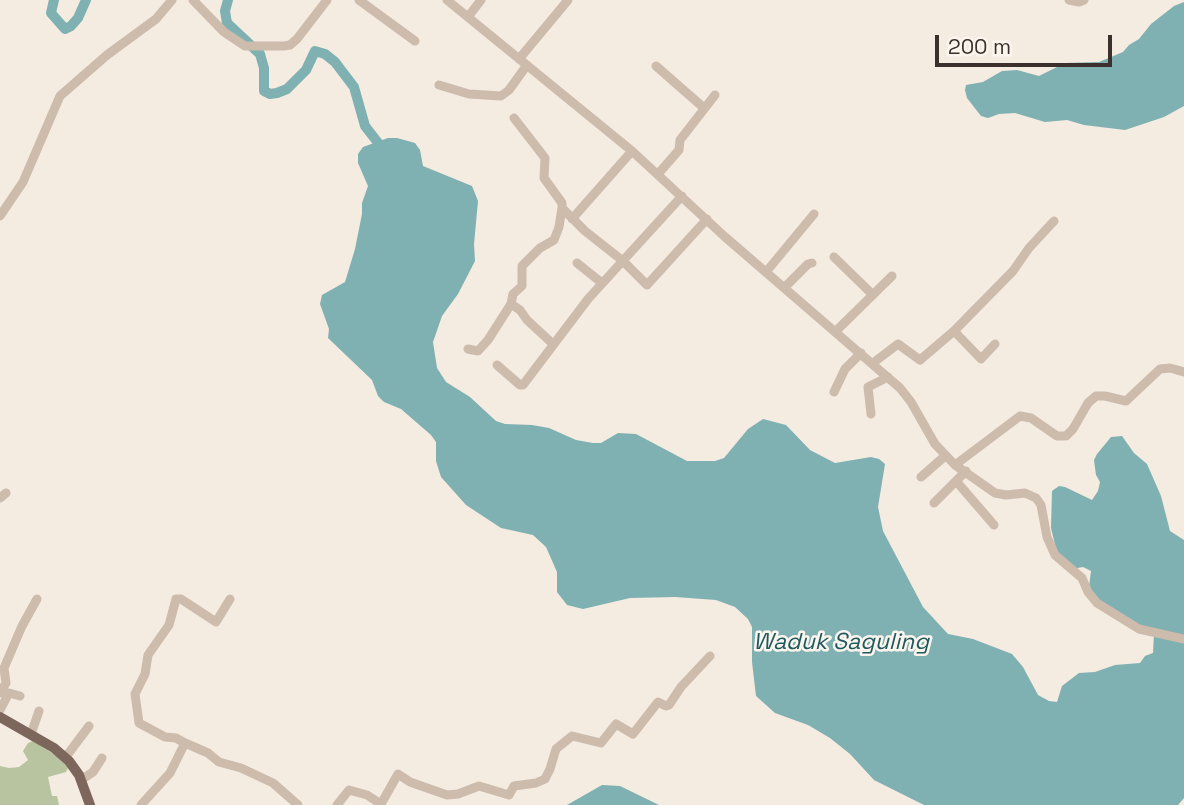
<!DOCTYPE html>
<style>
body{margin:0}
#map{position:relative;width:1184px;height:805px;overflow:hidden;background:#f4ebe1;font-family:"Space Grotesk",sans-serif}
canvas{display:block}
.scale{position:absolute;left:935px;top:35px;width:177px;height:32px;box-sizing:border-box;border:4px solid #3b302b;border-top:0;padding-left:9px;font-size:21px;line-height:24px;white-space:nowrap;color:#3b302b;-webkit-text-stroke:5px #fbf5ee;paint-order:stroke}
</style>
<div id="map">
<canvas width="1184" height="805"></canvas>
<div class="scale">200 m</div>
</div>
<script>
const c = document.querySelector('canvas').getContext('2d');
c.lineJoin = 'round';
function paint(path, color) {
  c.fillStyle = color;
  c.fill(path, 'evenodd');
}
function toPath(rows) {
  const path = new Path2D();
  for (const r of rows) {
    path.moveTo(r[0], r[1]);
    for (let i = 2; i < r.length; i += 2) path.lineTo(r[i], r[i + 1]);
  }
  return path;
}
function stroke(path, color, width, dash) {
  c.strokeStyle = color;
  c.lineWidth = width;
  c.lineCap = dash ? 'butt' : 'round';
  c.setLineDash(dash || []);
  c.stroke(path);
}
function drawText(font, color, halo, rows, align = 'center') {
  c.font = font + ' "Space Grotesk",sans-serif';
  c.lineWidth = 5;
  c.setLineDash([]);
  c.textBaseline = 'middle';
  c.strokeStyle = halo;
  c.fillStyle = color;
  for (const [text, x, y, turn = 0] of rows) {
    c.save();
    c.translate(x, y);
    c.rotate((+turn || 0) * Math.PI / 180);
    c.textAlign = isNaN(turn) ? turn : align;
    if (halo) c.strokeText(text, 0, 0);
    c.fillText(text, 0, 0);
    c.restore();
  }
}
paint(toPath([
 [33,741,66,762,68,768,66,772,48,777,52,796,57,796,59,805,0,805,0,766,9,768,19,767,28,760,23,751,28,743]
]), '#b8c4a0');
paint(toPath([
 [1184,2,1184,106,1164,117,1125,130,1084,125,1067,120,1045,122,1015,113,999,114,988,118,981,116,967,98,965,90,966,85,983,82,1002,71,1017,70,1039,76,1065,63,1099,62,1123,52,1129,45,1139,39,1151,24,1174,6],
 [388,138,397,138,415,143,420,150,423,166,472,186,478,201,474,244,475,261,458,294,442,316,433,342,437,368,446,382,470,397,496,421,505,424,532,425,549,428,576,440,593,443,601,443,618,433,636,434,687,461,715,461,724,458,748,429,763,419,786,425,810,450,835,463,871,457,879,459,885,464,878,507,883,531,923,607,948,634,973,639,1012,654,1023,667,1038,695,1049,701,1057,702,1062,686,1079,673,1095,672,1115,665,1140,663,1145,656,1153,653,1154,634,1104,607,1089,587,1091,571,1083,567,1072,569,1057,553,1051,528,1052,491,1059,486,1065,487,1092,500,1098,491,1100,482,1096,475,1094,460,1097,454,1111,437,1122,436,1134,453,1147,464,1161,496,1170,531,1184,540,1184,798,1178,805,924,805,874,780,850,754,830,738,808,725,775,713,756,696,752,662,752,627,748,619,735,607,716,600,675,597,630,598,583,609,567,605,557,592,557,572,546,547,533,535,501,528,466,505,441,477,436,461,436,442,431,435,401,409,384,402,378,396,372,380,328,338,329,329,320,304,322,295,345,282,355,249,362,214,362,203,368,186,358,163,358,154,363,147],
 [602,785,620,786,659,805,567,805]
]), '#7fb0b2');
stroke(toPath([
 [54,0,51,13,65,29,71,26,78,18,86,0],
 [228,0,225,11,227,23,260,54,264,68,264,91,270,94,277,93,287,89,306,70,315,51,325,54,335,62,354,87,365,126,386,153]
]), '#7fb0b2', 10);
stroke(toPath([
 [193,0,224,32,245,46,284,46,290,45,297,39,327,0],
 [359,0,415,41],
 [447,0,632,151,724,236,900,388,911,402,935,444,955,465,995,493,1006,495,1025,493,1036,498,1041,505,1047,537,1055,555,1082,578,1088,592,1097,603,1139,629,1184,639],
 [1069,0,1079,2,1084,0],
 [468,17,481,0],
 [519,59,568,0],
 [656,66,704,108],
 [439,85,469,94,501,96,509,90,527,65],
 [514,118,545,158,544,178,562,203,562,208,585,231,623,261,647,285,707,219],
 [658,174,679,150,680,140,715,95],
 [0,216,23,182,60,96,107,55,156,19,172,0],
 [572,219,632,151],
 [834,257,873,295],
 [577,263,602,283],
 [766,272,814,214],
 [784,288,808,264,812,263],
 [511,304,520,310,527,320,553,344],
 [954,331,1013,271,1029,248,1054,221],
 [835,332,892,276],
 [468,349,478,351,488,340,511,304,513,294,522,286,522,266,540,248,554,240,559,227,562,208],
 [873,363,898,344,920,360,954,331,981,359,995,344],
 [497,365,520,385,523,385,588,299,682,196],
 [834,392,845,369,861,353],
 [871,414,868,387,888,377],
 [955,465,1020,416,1031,418,1057,436,1066,436,1073,429,1088,403,1096,396,1105,396,1126,401,1160,369,1170,368,1184,372],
 [921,477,945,456],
 [956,481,994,525],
 [0,498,6,493],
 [934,503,966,471],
 [0,693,6,683,4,668,22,626,37,599],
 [0,710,9,693,20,696],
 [31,734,39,711],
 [185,743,176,738,165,737,139,723,135,694,145,674,148,655,169,625,176,599,181,599,216,622,230,599],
 [65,758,89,726],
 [81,780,93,772,102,758],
 [141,805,170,773,185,743,208,753,219,762,241,768,273,783,298,805],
 [337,805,349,790,367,795,381,804,398,774,410,782,447,795,458,794,479,786,509,795,514,786,536,783,545,779,550,769,556,749,572,736,601,743,616,724,633,734,658,702,666,706,669,705,681,687,710,656]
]), '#cdbbac', 9);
stroke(toPath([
 [0,717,54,748,69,761,79,775,90,805]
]), '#7d675c', 10);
drawText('italic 23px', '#1f5a5e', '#fbf5ee', [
 ["Waduk Saguling",841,643]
]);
</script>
